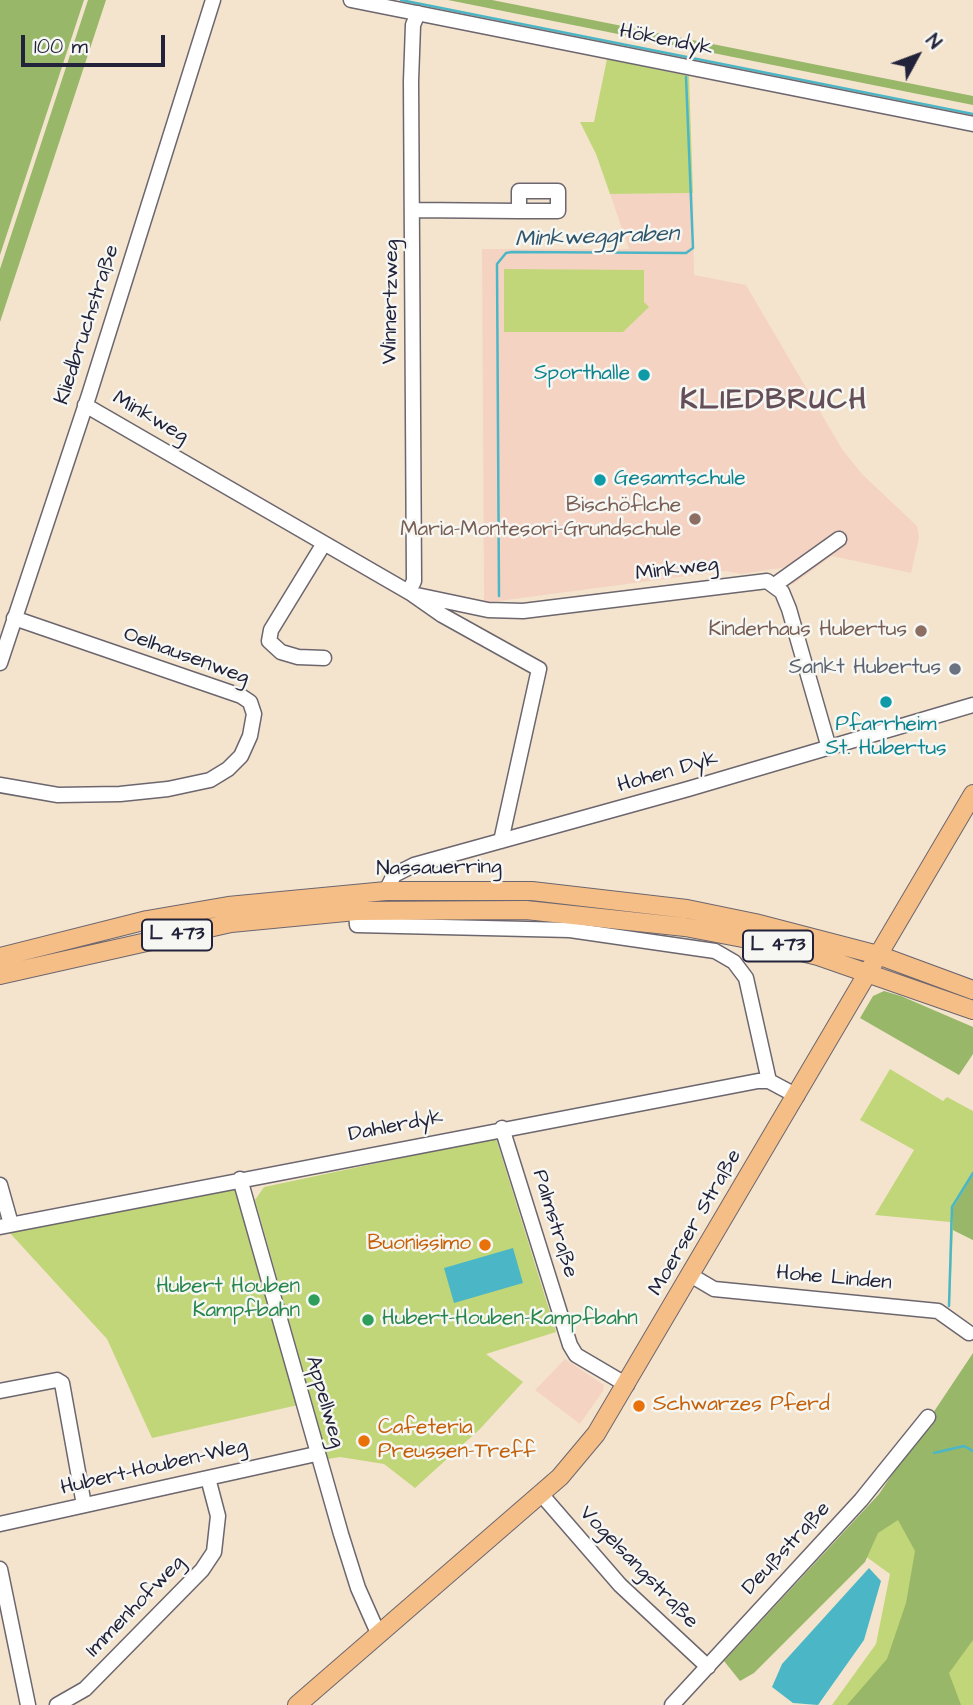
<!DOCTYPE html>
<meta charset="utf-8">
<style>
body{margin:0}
#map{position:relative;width:973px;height:1705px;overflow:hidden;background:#f4e4ce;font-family:"Architects Daughter",sans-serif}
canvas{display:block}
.north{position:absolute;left:882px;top:21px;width:70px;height:70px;-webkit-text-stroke:5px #f6f6f2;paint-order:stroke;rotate:49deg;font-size:19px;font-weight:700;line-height:28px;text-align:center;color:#22223b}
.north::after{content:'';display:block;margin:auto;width:24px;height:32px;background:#22223b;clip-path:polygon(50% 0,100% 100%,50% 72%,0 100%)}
.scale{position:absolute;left:21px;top:35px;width:144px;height:32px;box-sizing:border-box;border:4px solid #22223b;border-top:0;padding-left:9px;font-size:21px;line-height:24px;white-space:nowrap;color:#22223b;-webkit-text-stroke:5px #f6f6f2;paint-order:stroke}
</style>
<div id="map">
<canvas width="973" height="1705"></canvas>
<div class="north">N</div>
<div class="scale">100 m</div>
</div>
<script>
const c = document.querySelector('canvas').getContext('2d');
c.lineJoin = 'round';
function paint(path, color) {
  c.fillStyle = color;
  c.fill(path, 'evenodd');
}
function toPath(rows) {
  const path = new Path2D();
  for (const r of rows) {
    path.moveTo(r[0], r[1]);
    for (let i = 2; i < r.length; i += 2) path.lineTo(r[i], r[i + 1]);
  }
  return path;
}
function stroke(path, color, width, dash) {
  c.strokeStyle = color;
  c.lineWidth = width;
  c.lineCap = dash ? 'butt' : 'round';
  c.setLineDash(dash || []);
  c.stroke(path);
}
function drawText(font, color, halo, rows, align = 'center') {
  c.font = font + ' "Architects Daughter",sans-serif';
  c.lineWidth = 5;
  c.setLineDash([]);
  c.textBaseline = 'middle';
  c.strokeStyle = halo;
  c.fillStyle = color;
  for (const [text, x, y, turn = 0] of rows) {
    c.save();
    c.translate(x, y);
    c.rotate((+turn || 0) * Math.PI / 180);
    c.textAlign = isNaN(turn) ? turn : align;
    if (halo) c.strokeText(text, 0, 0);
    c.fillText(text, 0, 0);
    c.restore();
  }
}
paint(toPath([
 [693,193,694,275,746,285,842,449,862,474,917,526,919,538,911,573,832,556,792,585,787,567,742,574,725,571,484,603,482,249,629,249,610,194],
 [565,1359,604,1385,603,1391,580,1424,535,1390]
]), '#f5d3c2');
paint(toPath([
 [607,59,689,76,693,193,610,194,596,154,580,122,594,122],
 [504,269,644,270,644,302,649,307,623,332,504,332],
 [890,1069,943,1101,947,1097,973,1111,973,1240,953,1230,950,1302,950,1222,875,1215,914,1150,860,1120],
 [496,1138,556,1332,486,1354,523,1382,480,1429,415,1488,384,1464,340,1457,328,1459,255,1200,264,1187],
 [236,1186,298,1405,152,1438,107,1339,9,1232],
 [973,1393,973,1705,832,1705,876,1644,890,1574,854,1548]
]), '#c1d679');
paint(toPath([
 [0,0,84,0,0,255],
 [88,0,106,0,0,322,0,269],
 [448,0,492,0,973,96,973,105],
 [884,991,901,996,973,1027,973,1054,959,1075,860,1018,873,996],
 [973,1175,973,1240,953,1230,953,1208],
 [973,1353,973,1640,949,1673,961,1705,847,1705,887,1659,906,1603,915,1551,898,1520,878,1533,865,1562,754,1673,740,1681,724,1661,879,1494]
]), '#98b769');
paint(toPath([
 [513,1248,523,1283,454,1303,444,1268],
 [869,1568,881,1581,864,1640,818,1705,793,1703,772,1687,782,1664]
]), '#4bb7c6');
stroke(toPath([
 [401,0,973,114],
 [499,596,497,264,506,253,512,252,686,253,693,248,686,77],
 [949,1306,952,1207,973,1173],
 [934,1453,964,1446,973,1451]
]), '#4bb7c6', 2.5);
const minor = toPath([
 [351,0,973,124],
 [414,210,519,211,558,211,558,191,519,191,519,211],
 [85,405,412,594],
 [323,545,271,630,269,641,281,652,298,657,324,658],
 [776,584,839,539],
 [409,591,414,581,411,81,413,25,418,13],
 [0,663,89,395,213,0],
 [0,785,58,795,120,794,168,789,210,780,228,769,241,756,250,736,254,714,250,702,241,696,14,618],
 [501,841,539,669,442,615,412,594,488,610,523,611,767,581,782,592,789,609,829,748],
 [386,891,394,875,414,865,688,789,973,705],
 [356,911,357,925,570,930,715,951,734,962,746,978,769,1081],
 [502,1128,570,1345,576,1355,627,1385],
 [240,1179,341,1534,358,1588,378,1633],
 [0,1185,11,1224],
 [0,1227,758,1081,769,1081,797,1096],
 [692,1276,714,1289,938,1311,969,1333],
 [0,1391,57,1380,62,1383,84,1505],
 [541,1494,620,1585,708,1667],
 [0,1524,316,1454],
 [0,1569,28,1705],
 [57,1705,85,1689,202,1570,214,1552,218,1516,208,1478],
 [672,1705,861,1500,928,1417]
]);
const major = toPath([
 [0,957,147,920,228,906,386,891,532,891,687,909,755,923,878,955,973,990],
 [0,975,231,923,356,911,526,910,685,927,753,940,818,956,973,1010],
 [297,1705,560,1477,596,1434,973,794]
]);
stroke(minor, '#6c666e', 17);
stroke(major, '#6c666e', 20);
stroke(minor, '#fff', 14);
stroke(major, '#f6be87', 18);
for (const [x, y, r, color] of [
 [644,375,7,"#0f9aa8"],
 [600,480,7,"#0f9aa8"],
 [695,519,7,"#8d6e63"],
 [921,631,7,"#8d6e63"],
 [955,669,7,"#6b7280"],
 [886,702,7,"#0f9aa8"],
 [485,1245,7,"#e8710a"],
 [314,1300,7,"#2e9e5b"],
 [368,1320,7,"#2e9e5b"],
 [639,1406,7,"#e8710a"],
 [364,1441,7,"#e8710a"]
]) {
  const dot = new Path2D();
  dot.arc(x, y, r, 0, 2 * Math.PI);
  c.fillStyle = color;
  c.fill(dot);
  stroke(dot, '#f6f6f2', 2.5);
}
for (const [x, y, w] of [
 [177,935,70],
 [778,946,70]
]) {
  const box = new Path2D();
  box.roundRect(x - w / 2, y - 15.5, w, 31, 5);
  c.fillStyle = '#f6f6f2';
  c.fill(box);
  stroke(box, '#22223b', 2);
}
drawText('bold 19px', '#22223b', null, [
 ["L 473",177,935],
 ["L 473",778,946]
]);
drawText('21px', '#22223b', '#f6f6f2', [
 ["Hökendyk",666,41,11],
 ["Winnertzweg",392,302,-89],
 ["Kliedbruchstraße",88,325,-72],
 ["Minkweg",150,418,30],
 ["Minkweg",677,570,-7],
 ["Oelhausenweg",186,657,20],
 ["Hohen Dyk",668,773,-16],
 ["Nassauerring",439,869,-1],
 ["Dahlerdyk",396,1127,-11],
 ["Moerser Straße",696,1223,-60],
 ["Palmstraße",554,1224,73],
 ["Hohe Linden",834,1279,5],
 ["Appellweg",324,1402,74],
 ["Hubert-Houben-Weg",154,1468,-13],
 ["Deußstraße",787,1549,-47],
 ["Vogelsangstraße",638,1568,46],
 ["Immenhofweg",136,1607,-46]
]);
drawText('21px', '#0d838f', '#f6f6f2', [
 ["Sporthalle",630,375],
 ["Gesamtschule",614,480,"left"],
 ["Pfarrheim",886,726,"center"],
 ["St. Hubertus",886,750,"center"]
], 'right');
drawText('21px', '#785e54', '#f6f6f2', [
 ["Bischöflche",681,507],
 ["Maria-Montesori-Grundschule",681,531],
 ["Kinderhaus Hubertus",907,631]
], 'right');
drawText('21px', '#5b616d', '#f6f6f2', [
 ["Sankt Hubertus",941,669]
], 'right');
drawText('21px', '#c56008', '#f6f6f2', [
 ["Buonissimo",471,1245,"right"],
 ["Schwarzes Pferd",653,1406],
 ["Cafeteria",378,1429],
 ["Preussen-Treff",378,1453]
], 'left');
drawText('21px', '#27864d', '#f6f6f2', [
 ["Hubert Houben",300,1288],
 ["Kampfbahn",300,1312],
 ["Hubert-Houben-Kampfbahn",382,1320,"left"]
], 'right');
drawText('italic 23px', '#30566c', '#f6f6f2', [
 ["Minkweggraben",597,238,-2]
]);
c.letterSpacing = '2px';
drawText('bold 28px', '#644e58', '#f6f6f2', [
 ["KLIEDBRUCH",774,402]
]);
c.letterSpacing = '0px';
</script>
